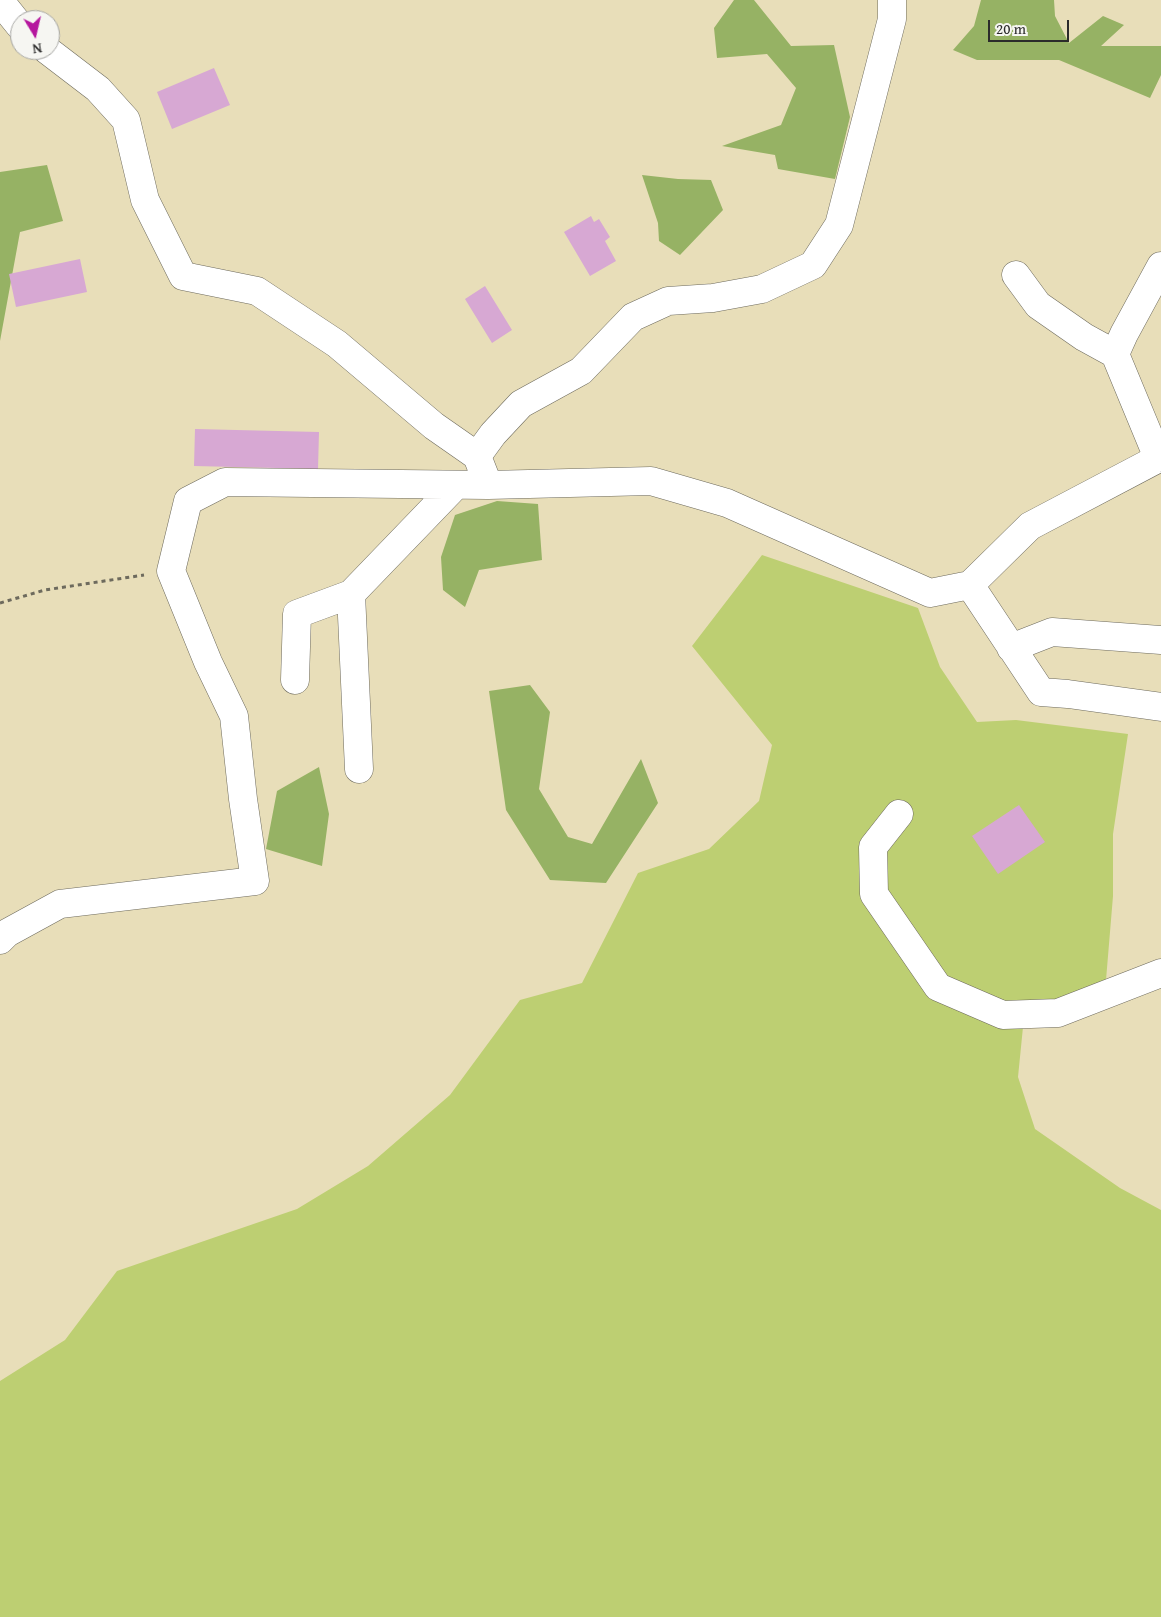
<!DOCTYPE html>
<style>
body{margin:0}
#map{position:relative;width:1161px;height:1617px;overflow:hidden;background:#e8deb9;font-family:"Gentium Book Plus",serif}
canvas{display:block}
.north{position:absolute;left:10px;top:10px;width:50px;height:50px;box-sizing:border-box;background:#f6f6f2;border:1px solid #a5a5a2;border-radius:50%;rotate:171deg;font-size:14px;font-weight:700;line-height:20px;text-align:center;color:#2b2b2b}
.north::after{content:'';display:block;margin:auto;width:18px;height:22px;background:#b5179e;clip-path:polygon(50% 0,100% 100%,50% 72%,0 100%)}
.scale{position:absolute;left:988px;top:20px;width:81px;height:22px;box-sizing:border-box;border:2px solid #2b2b2b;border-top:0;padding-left:6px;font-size:15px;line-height:18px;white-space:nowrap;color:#2b2b2b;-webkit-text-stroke:4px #f6f6f2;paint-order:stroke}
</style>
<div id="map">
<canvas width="1161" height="1617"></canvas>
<div class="north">N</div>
<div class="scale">20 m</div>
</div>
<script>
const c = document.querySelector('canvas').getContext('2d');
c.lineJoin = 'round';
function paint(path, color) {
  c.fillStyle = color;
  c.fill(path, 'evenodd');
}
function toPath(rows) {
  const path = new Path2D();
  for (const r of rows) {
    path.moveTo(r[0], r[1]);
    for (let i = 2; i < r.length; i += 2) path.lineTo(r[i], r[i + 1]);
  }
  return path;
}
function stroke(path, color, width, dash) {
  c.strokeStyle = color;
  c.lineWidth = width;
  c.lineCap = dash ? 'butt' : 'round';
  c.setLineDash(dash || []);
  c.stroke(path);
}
paint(toPath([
 [762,555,918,608,940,667,977,722,1016,720,1128,734,1113,834,1113,896,1106,980,1023,1027,1018,1077,1035,1129,1120,1188,1161,1210,1161,1617,0,1617,0,1381,65,1340,117,1271,297,1209,368,1166,450,1095,520,1000,582,983,638,873,709,849,759,801,772,745,692,646]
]), '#bdcf72');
paint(toPath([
 [734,0,754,0,791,46,834,45,850,117,835,179,778,169,775,155,722,146,781,125,796,88,767,54,717,58,714,28],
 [981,0,1054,0,1055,16,1069,43,1103,16,1124,25,1101,46,1161,46,1161,75,1150,98,1059,60,977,60,953,50,974,26],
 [47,165,63,221,20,232,0,341,0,172],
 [642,175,678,179,711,180,723,210,680,255,659,241,658,223],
 [497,501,538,504,542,560,479,570,465,607,443,590,441,557,455,515],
 [530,685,550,712,539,789,568,837,592,844,641,759,658,803,606,883,550,880,506,810,489,691],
 [319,767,329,814,322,866,266,849,277,791]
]), '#96b264');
paint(toPath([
 [214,68,230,105,172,129,157,92],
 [591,216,594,222,599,219,610,237,605,241,616,261,590,276,564,232],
 [80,259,87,292,16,307,9,274],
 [485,286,512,330,492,343,465,299],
 [195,429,319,432,318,469,194,466],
 [1019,805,1045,842,998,874,972,836]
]), '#d7a8d3');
const minor = toPath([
 [0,1,20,26],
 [47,50,98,89,126,120,145,200,183,276,257,291,337,344,434,426,477,456,484,474],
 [1016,275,1038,305,1084,337,1115,354],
 [477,456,493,434,521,404,581,371,633,317,668,301,713,298,762,289,813,265,839,225,892,19,892,0],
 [1158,458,1115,354,1124,334,1161,266],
 [970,585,1041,692,1068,694,1161,707],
 [1011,648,1052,632,1161,640],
 [295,680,297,614,351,594],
 [359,769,351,594,456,485],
 [899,814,873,847,874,894,938,987,1003,1015,1058,1013,1161,973],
 [0,940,7,933,60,904,255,881,243,799,234,716,208,662,171,571,188,501,225,482,488,485,651,481,727,503,930,593,970,585,1030,526,1161,457]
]);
stroke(minor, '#6d6a5d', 29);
stroke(toPath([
 [0,603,45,590,144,575]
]), '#6d6a5d', 3, [4, 4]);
stroke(minor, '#fff', 28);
</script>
